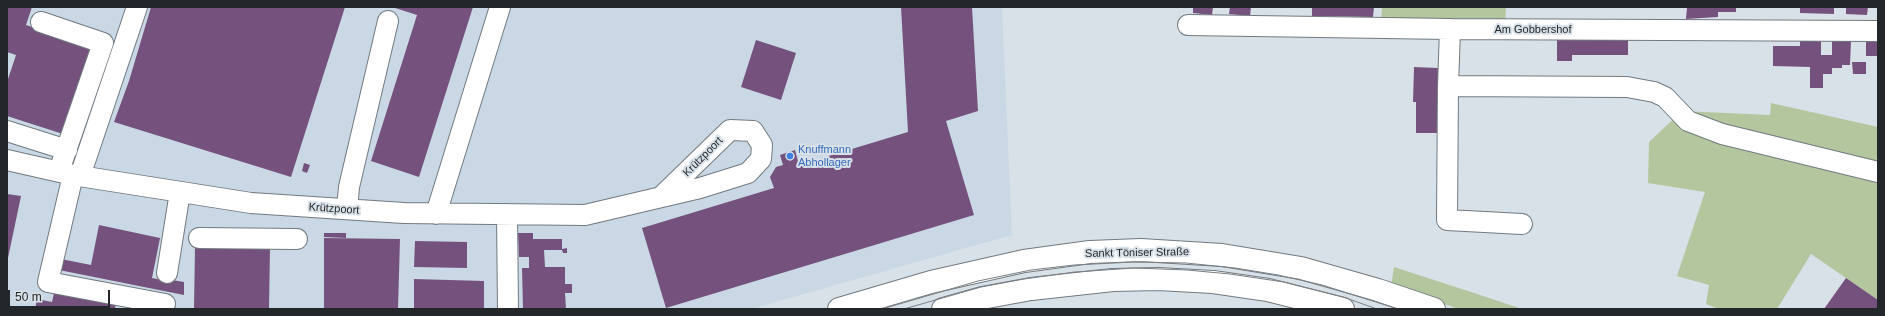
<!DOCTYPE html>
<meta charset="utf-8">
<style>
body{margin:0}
#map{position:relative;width:1885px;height:316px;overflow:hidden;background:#d9e1e8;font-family:Helvetica,sans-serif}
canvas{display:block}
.frame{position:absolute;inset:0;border:8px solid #24272a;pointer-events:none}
.scale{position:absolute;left:8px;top:290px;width:102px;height:18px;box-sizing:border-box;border:2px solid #24272a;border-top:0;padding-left:5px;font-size:12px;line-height:14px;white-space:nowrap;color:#24272a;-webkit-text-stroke:3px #d9e1e8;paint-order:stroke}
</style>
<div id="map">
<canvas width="1885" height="316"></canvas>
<div class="frame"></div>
<div class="scale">50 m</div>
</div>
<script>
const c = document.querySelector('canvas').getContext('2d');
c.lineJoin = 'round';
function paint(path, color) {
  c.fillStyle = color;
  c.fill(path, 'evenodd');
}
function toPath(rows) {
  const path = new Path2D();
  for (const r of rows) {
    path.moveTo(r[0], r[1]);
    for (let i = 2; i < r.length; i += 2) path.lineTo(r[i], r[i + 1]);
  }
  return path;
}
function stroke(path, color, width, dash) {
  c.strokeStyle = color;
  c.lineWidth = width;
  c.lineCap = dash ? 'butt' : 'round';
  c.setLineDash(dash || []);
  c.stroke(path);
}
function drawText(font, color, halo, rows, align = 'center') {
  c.font = font + ' Helvetica,sans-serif';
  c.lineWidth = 4;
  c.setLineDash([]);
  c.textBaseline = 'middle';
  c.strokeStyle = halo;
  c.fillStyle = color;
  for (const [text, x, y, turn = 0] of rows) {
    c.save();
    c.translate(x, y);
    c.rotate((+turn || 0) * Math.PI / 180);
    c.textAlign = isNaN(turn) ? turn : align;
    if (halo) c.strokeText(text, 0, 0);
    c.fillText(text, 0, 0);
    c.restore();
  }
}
paint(toPath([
 [7,7,1002,7,1012,235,751,309,7,309]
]), '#c9d8e4');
paint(toPath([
 [1382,7,1506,7,1505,25,1381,23],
 [1771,103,1878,127,1878,300,1811,254,1777,309,1719,309,1706,304,1709,285,1677,276,1705,192,1648,183,1649,142,1682,111,1770,115],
 [1394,267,1465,290,1522,309,1459,309,1391,286]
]), '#b4c69d');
paint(toPath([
 [7,7,32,7,26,25,92,47,66,135,7,116,7,82,16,55,7,52],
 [151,7,345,7,291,177,114,122,129,81],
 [392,7,473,7,419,177,371,161,417,15],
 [901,7,972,7,978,111,946,121,974,215,666,308,642,228,774,188,770,177,776,167,783,165,780,155,795,150,799,165,908,132],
 [1193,7,1213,7,1212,15,1193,13],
 [1230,7,1251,7,1250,16,1229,14],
 [1312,7,1374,7,1373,17,1312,16],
 [1687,7,1736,7,1736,12,1718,12,1718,17,1686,19],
 [1800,7,1834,7,1834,14,1800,13],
 [1846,7,1868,7,1867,15,1846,14],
 [1800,36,1821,36,1821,55,1832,55,1832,41,1851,41,1850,65,1842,65,1842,68,1832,68,1832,74,1823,74,1823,88,1810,88,1810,67,1773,66,1773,46,1800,46],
 [1557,38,1628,39,1628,55,1572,55,1572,61,1557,61],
 [1866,38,1878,38,1878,56,1866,56],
 [756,40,796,53,781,100,741,87],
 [1852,62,1866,62,1866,74,1853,74],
 [1414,67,1438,68,1438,102,1440,133,1416,133,1416,102,1413,102],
 [304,163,310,165,307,173,302,171],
 [7,194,21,196,8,258,7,258],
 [99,225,160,238,152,278,171,282,172,280,184,282,184,295,59,270,61,259,91,265],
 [324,233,346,233,346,238,324,237],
 [518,233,533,233,533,239,562,239,562,249,567,248,567,253,563,253,562,250,544,250,545,267,565,267,565,284,572,284,572,293,565,293,566,309,523,309,522,268,529,268,529,257,519,257],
 [324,238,400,239,398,309,324,309],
 [415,241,467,242,467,268,414,267],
 [195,247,270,248,269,309,194,309],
 [1846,278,1878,300,1878,309,1824,309],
 [414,279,484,281,484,309,414,309],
 [55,289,116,302,115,309,35,309,37,299,52,302]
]), '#75527d');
const minor = toPath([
 [41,22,103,43,59,171],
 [1188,25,1450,29,1878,31],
 [1450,29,1448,86,1447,220,1522,224],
 [1448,86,1627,87,1654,92,1665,97,1688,121,1722,134,1878,172],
 [7,131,67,150],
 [7,160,73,175,251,203,404,213,585,215,700,188,748,173,761,159,762,145,753,131,730,130,662,196],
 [73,175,48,282,165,304],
 [80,176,137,7],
 [347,209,349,187,388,21],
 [436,214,500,7],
 [507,214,508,309],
 [199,238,297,239],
 [167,273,180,192]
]);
const major = toPath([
 [839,309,931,282,1024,261,1090,252,1141,250,1222,255,1301,268,1378,290,1434,309],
 [943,309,982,298,1031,289,1113,280,1158,279,1213,282,1268,290,1343,309]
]);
stroke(minor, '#727a80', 22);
stroke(major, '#727a80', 24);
stroke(minor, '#fff', 20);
stroke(major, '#fff', 22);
stroke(toPath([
 [882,309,978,281,1031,270,1074,265,1133,262,1186,263,1235,268,1278,275,1322,285,1398,309],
 [904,309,981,287,1024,279,1075,272,1134,268,1187,270,1230,274,1284,282,1343,297,1377,309]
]), '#7a7f84', 1);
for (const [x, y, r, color] of [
 [790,156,4,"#3f7fe0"]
]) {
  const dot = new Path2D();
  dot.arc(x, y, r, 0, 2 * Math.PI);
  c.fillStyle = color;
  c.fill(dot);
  stroke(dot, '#d9e1e8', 1.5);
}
drawText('11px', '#24272a', '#d9e1e8', [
 ["Am Gobbershof",1533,30],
 ["Krützpoort",703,157,-45],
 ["Krützpoort",334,209,4],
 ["Sankt Töniser Straße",1137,253,-1]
]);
drawText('11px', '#366cbe', '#d9e1e8', [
 ["Knuffmann",798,150],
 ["Abhollager",798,163]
], 'left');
</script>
